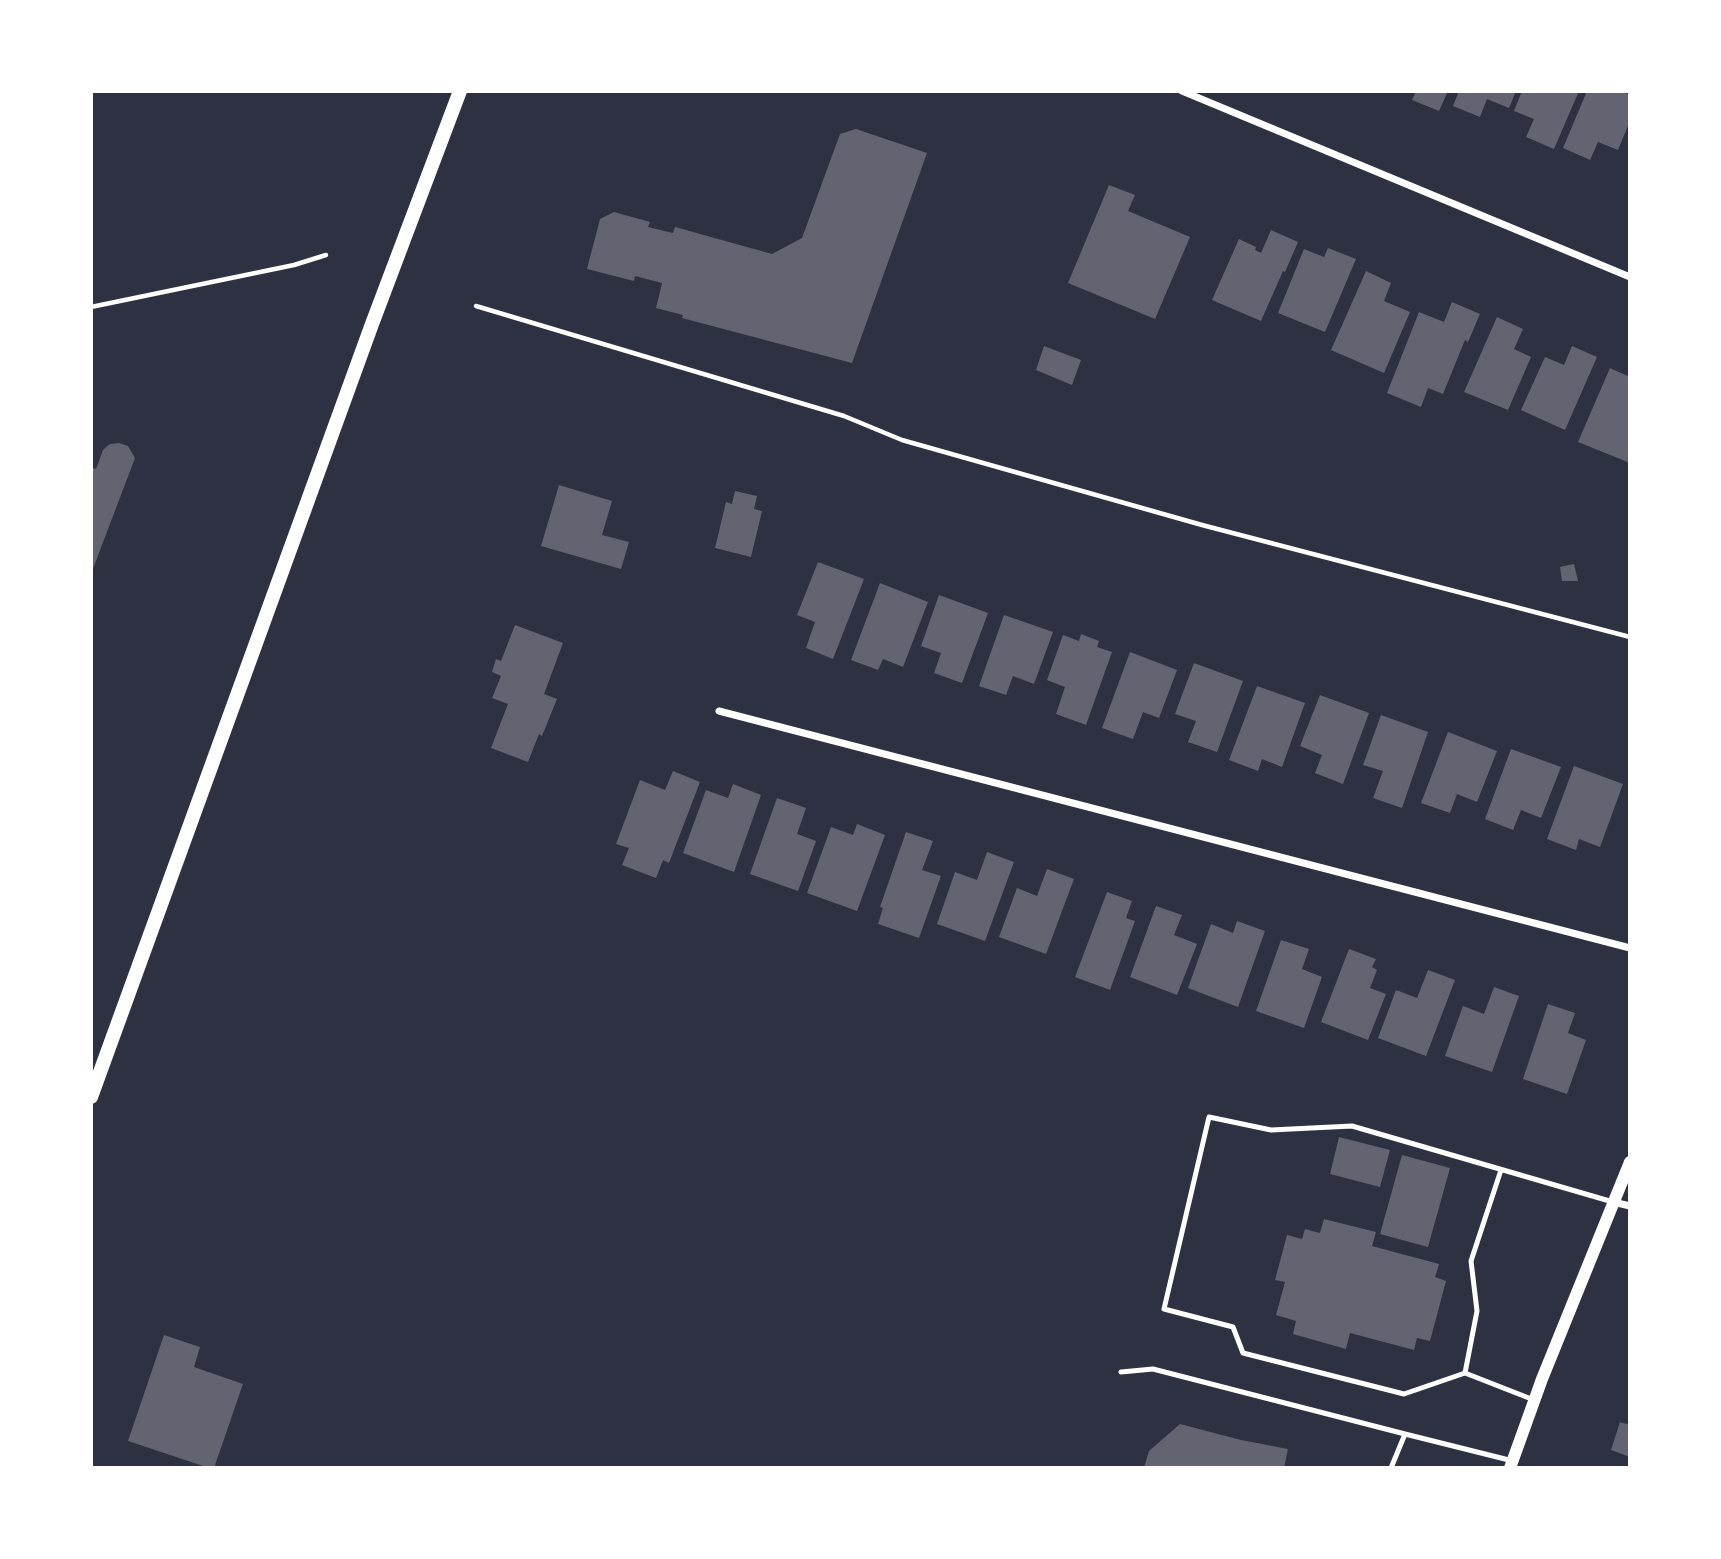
<!DOCTYPE html>
<style>
body{margin:0}
#map{position:relative;width:1721px;height:1559px;overflow:hidden;background:#2d3142;font-family:"Varela Round",sans-serif}
canvas{display:block}
.frame{position:absolute;inset:0;border:93px solid #fff;pointer-events:none}
</style>
<div id="map">
<canvas width="1721" height="1559"></canvas>
<div class="frame"></div>
</div>
<script>
const c = document.querySelector('canvas').getContext('2d');
c.lineJoin = 'round';
function paint(path, color) {
  c.fillStyle = color;
  c.fill(path, 'evenodd');
}
function toPath(rows) {
  const path = new Path2D();
  for (const r of rows) {
    path.moveTo(r[0], r[1]);
    for (let i = 2; i < r.length; i += 2) path.lineTo(r[i], r[i + 1]);
  }
  return path;
}
function stroke(path, color, width, dash) {
  c.strokeStyle = color;
  c.lineWidth = width;
  c.lineCap = dash ? 'butt' : 'round';
  c.setLineDash(dash || []);
  c.stroke(path);
}
paint(toPath([
 [1416,91,1448,91,1439,111,1412,100],
 [1459,91,1516,91,1509,108,1487,99,1480,117,1453,106],
 [1522,91,1579,91,1554,149,1526,137,1534,119,1514,111],
 [1587,91,1621,91,1630,95,1630,121,1618,150,1598,142,1590,160,1563,148],
 [856,129,927,153,852,363,682,318,683,315,656,308,662,283,635,276,634,281,587,269,600,219,614,212,650,222,648,227,673,233,675,227,772,254,802,238,840,134],
 [1109,185,1135,195,1128,211,1190,237,1155,319,1068,283],
 [1271,230,1298,242,1285,272,1283,271,1261,321,1212,300,1239,239,1256,247,1255,250,1261,253],
 [1328,248,1356,259,1325,332,1278,313,1304,249,1324,257],
 [1366,271,1391,283,1384,301,1410,312,1384,373,1331,350],
 [1452,302,1480,314,1468,342,1465,340,1443,394,1428,388,1421,407,1387,393,1419,312,1444,322],
 [1497,317,1523,329,1514,349,1531,357,1508,410,1464,392],
 [1044,346,1081,360,1072,385,1036,370],
 [1572,346,1597,357,1565,430,1521,410,1545,357,1564,365],
 [1610,368,1630,377,1630,463,1578,442],
 [119,443,128,446,135,458,91,574,91,467,96,469,103,450,106,447,110,444],
 [559,485,612,501,602,535,629,542,621,569,541,546],
 [735,491,757,496,754,509,762,511,751,557,715,548,726,502,732,504],
 [818,562,864,579,833,659,806,648,815,622,797,615],
 [1574,564,1578,581,1562,581,1560,567],
 [880,583,928,602,903,667,883,659,878,670,851,660],
 [939,595,988,613,962,683,934,673,941,653,921,646],
 [1004,615,1053,632,1034,684,1013,676,1006,695,979,686],
 [515,625,563,643,544,694,557,699,542,736,539,734,528,762,491,748,508,704,492,698,501,676,492,672,496,659,501,661],
 [1081,634,1099,641,1097,647,1112,652,1086,725,1056,714,1065,687,1047,680,1063,635,1079,641],
 [1130,652,1177,670,1159,718,1143,712,1133,739,1102,728],
 [1194,663,1243,681,1217,752,1188,742,1196,721,1175,714],
 [1257,686,1305,703,1282,767,1262,759,1258,771,1229,760],
 [1320,695,1369,713,1343,784,1315,773,1322,755,1300,746],
 [1381,715,1428,732,1402,808,1373,798,1383,771,1363,765],
 [1448,732,1497,751,1477,802,1457,794,1450,813,1421,803],
 [1511,749,1561,767,1541,818,1521,810,1513,830,1485,819],
 [1574,766,1623,784,1600,847,1579,839,1576,850,1547,839],
 [673,771,700,782,669,863,663,860,656,878,622,865,629,848,616,844,640,780,665,790],
 [733,784,761,795,734,872,683,853,706,790,728,798],
 [777,798,806,808,797,834,816,841,798,891,750,874],
 [857,824,885,835,857,911,807,893,831,827,853,835],
 [906,832,933,841,922,870,941,876,919,938,878,924,883,908,880,907],
 [987,852,1014,862,985,941,937,924,955,872,977,880],
 [1047,869,1074,879,1046,954,999,937,1017,888,1037,896],
 [1107,892,1132,901,1126,918,1135,921,1110,990,1075,977],
 [1156,906,1182,915,1174,935,1197,944,1177,995,1130,977],
 [1237,921,1265,931,1238,1007,1188,988,1211,924,1233,933],
 [1281,940,1309,949,1302,969,1322,977,1304,1028,1256,1011],
 [1349,949,1376,959,1372,967,1377,970,1370,988,1386,994,1368,1040,1321,1022],
 [1428,970,1455,980,1426,1056,1378,1038,1396,990,1417,998],
 [1494,987,1519,996,1492,1072,1445,1056,1463,1006,1484,1014],
 [1548,1004,1575,1013,1568,1033,1586,1040,1567,1094,1523,1079],
 [1339,1137,1390,1150,1380,1187,1330,1174],
 [1402,1155,1450,1168,1428,1247,1380,1234],
 [1324,1219,1376,1232,1372,1246,1439,1264,1435,1277,1446,1281,1430,1341,1417,1338,1414,1350,1350,1333,1346,1349,1293,1334,1296,1321,1276,1315,1285,1282,1275,1280,1287,1235,1302,1239,1305,1229,1320,1233],
 [164,1335,200,1347,194,1367,243,1384,214,1468,209,1468,128,1441],
 [1620,1422,1630,1425,1630,1457,1611,1450],
 [1180,1424,1241,1440,1288,1449,1284,1468,1144,1468,1149,1451]
]), '#626471');
stroke(toPath([
 [476,306,844,416,902,440,1202,525,1630,637],
 [91,307,294,265,326,255]
]), '#fff', 4.5);
stroke(toPath([
 [1121,1372,1153,1369,1405,1434],
 [1465,1373,1477,1311,1471,1261,1501,1170],
 [1534,1400,1465,1373,1404,1394,1243,1353,1233,1327,1164,1309,1209,1117,1271,1130,1352,1126,1613,1202],
 [1391,1468,1405,1434,1513,1461]
]), '#fff', 5);
stroke(toPath([
 [1182,91,1630,277],
 [719,711,1630,948],
 [1613,1202,1630,1206]
]), '#fff', 7);
stroke(toPath([
 [1510,1468,1542,1379,1630,1162]
]), '#fff', 12);
stroke(toPath([
 [91,1097,372,324,460,91]
]), '#fff', 14);
</script>
